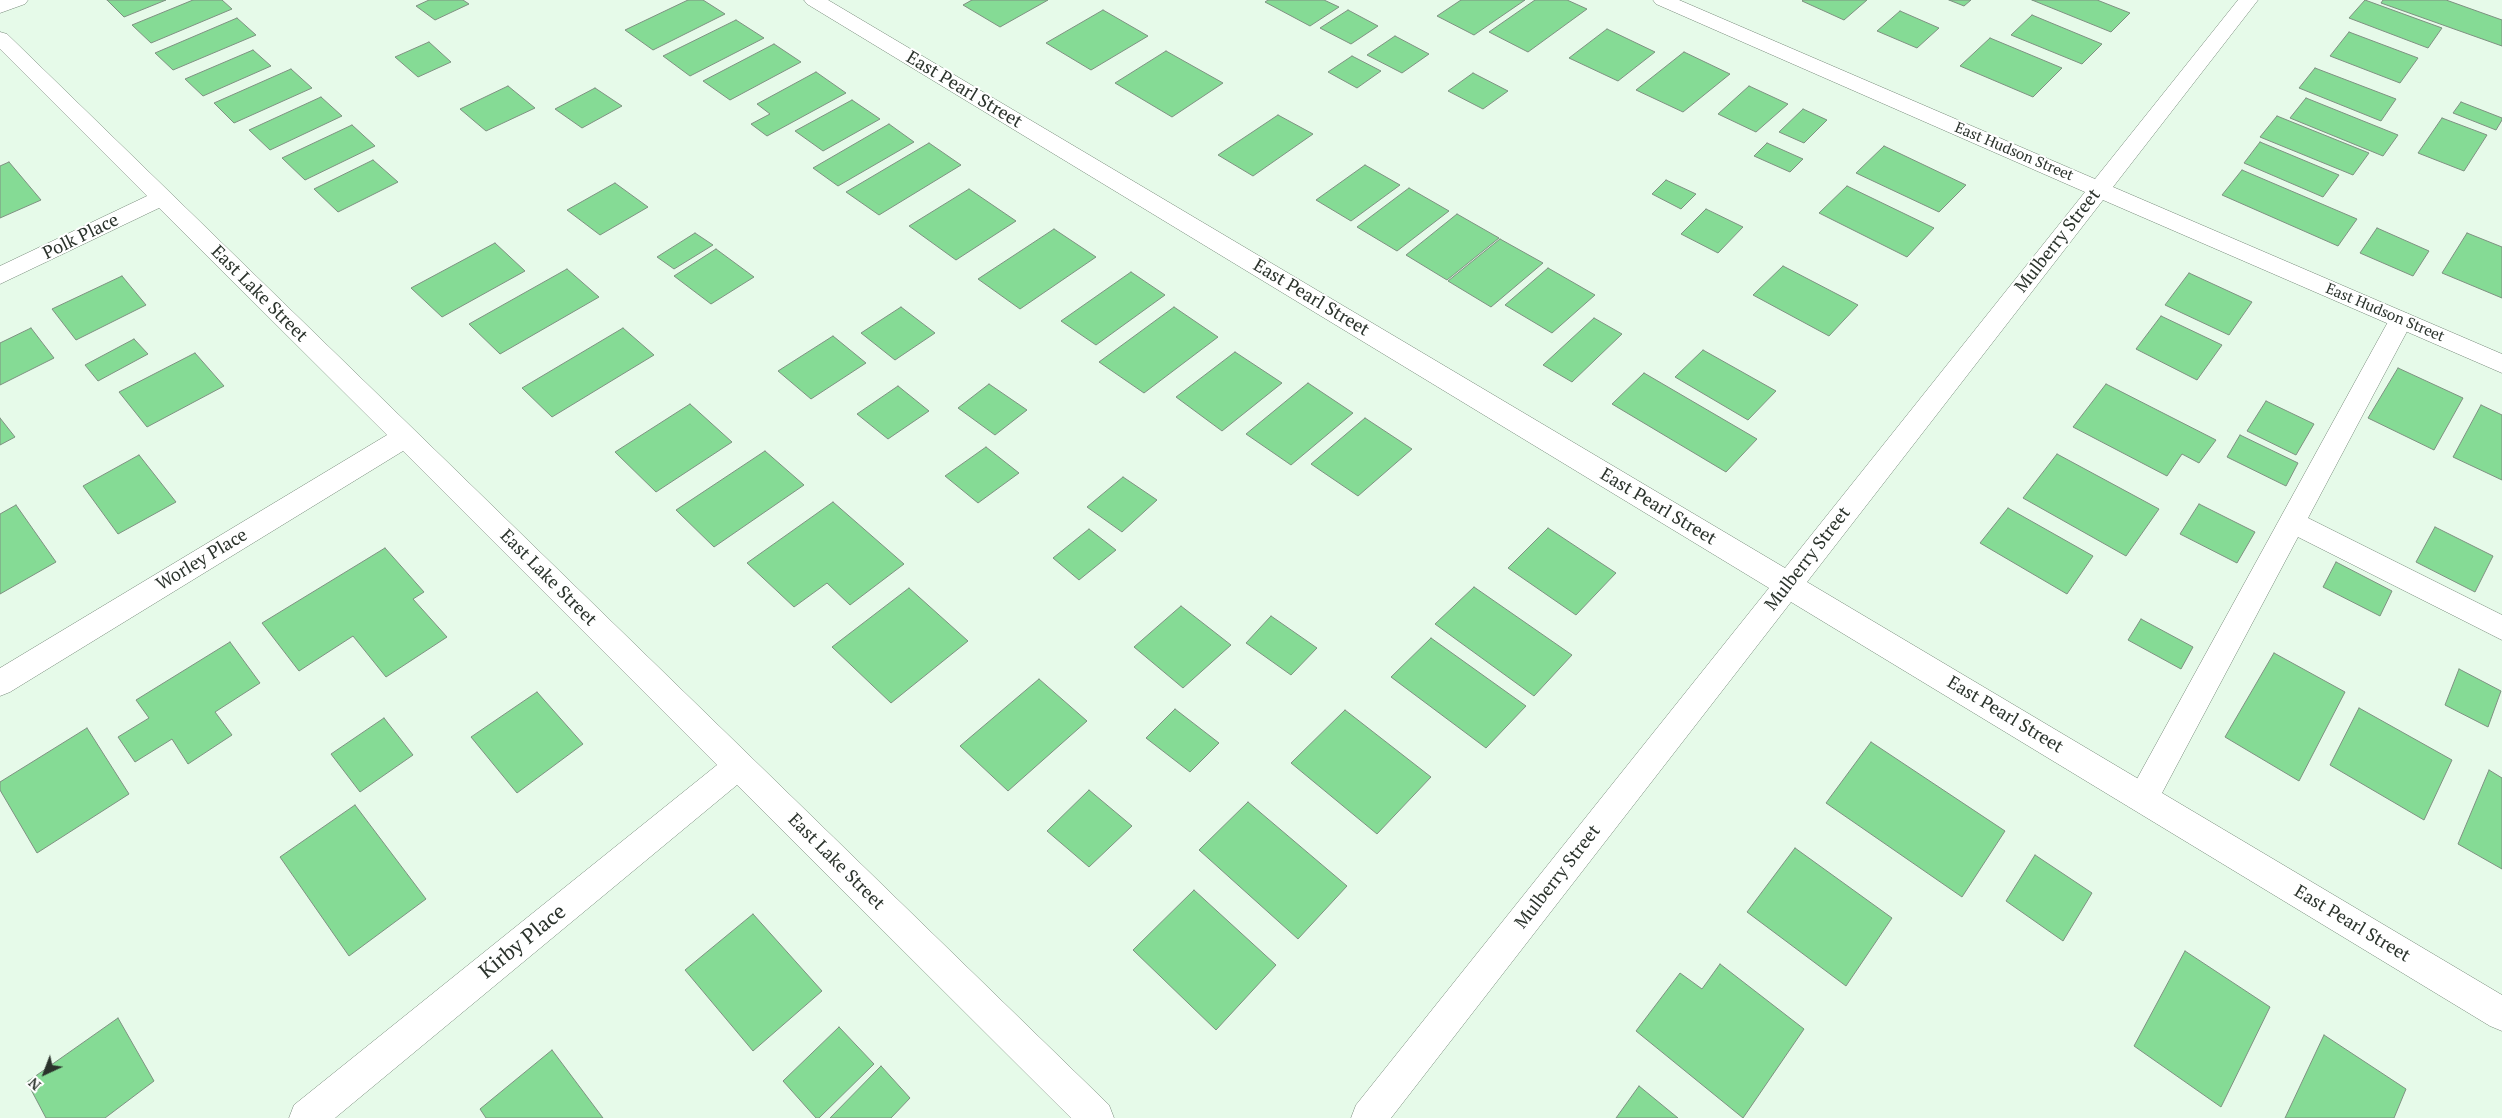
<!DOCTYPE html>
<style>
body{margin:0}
#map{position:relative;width:2502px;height:1118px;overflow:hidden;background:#e6fae9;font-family:"PT Serif",serif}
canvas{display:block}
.north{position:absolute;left:20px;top:1048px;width:50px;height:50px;-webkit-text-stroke:4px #fff;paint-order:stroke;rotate:223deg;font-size:14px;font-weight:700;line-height:20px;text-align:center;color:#2b332c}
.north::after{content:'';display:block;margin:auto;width:18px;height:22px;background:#2b332c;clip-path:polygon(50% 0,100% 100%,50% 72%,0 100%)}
</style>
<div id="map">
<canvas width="2502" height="1118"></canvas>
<div class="north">N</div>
</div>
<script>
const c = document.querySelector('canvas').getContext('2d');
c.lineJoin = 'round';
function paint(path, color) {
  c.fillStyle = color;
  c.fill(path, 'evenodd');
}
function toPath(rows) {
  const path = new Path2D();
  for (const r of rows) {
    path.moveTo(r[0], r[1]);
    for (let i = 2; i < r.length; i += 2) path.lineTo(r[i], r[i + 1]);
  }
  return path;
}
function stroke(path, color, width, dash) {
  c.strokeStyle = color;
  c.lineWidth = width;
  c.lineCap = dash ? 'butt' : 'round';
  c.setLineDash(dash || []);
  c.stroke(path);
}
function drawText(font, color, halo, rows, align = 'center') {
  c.font = font + ' "PT Serif",serif';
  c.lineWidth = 4;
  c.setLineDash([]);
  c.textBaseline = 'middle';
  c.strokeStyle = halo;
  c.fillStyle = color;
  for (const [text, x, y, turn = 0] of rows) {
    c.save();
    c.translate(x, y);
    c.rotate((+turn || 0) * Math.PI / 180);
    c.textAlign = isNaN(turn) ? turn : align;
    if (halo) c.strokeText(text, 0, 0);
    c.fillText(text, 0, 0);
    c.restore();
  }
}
const building = toPath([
 [107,0,166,0,124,17,107,0],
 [193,0,222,0,232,9,151,43,132,25,193,0],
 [429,0,463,0,469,4,435,20,416,6,429,0],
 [688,0,703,0,725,14,653,50,625,30,688,0],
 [972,0,1048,0,1000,27,963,5,972,0],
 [1268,0,1324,0,1339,7,1310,26,1265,2,1268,0],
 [1461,0,1525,0,1474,35,1437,16,1461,0],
 [1535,0,1567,0,1587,9,1528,52,1489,32,1535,0],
 [1803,0,1867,0,1844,20,1802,1,1803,0],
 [1949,0,1971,0,1964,6,1949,0],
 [2032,0,2097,0,2130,13,2111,32,2032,0],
 [2365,0,2442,28,2428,48,2349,18,2365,0],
 [2383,0,2446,0,2502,20,2502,46,2381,3,2383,0],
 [1103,10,1148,36,1091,70,1046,43,1103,10],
 [1348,10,1378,26,1351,44,1320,28,1348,10],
 [1900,11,1939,28,1917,48,1877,31,1900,11],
 [2032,15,2102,44,2082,64,2011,35,2032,15],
 [237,18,256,35,173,70,155,53,237,18],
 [736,20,764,38,690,76,663,56,736,20],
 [1607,29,1655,52,1618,81,1569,58,1607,29],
 [2349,32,2418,58,2400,83,2330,56,2349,32],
 [1395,36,1429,54,1402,73,1367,55,1395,36],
 [1990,38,2062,68,2033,97,1960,66,1990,38],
 [429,42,451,62,418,77,395,57,429,42],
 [774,44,801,62,730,100,703,81,774,44],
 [253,50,271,66,203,96,185,79,253,50],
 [1166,51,1223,83,1172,117,1115,83,1166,51],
 [1684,52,1730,74,1683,112,1636,90,1684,52],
 [1352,56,1381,71,1357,88,1328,72,1352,56],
 [2315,68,2396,99,2381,121,2299,88,2315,68],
 [291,69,312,88,234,123,214,103,291,69],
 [816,72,846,93,767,136,751,124,770,114,757,104,816,72],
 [1473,73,1508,91,1483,109,1448,91,1473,73],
 [508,86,535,108,486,131,460,109,508,86],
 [1749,86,1788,104,1756,132,1718,114,1749,86],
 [595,88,622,106,582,128,555,109,595,88],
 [321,97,342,116,270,150,249,130,321,97],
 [2306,98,2398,135,2383,156,2290,118,2306,98],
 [852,100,880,119,823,151,795,131,852,100],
 [2461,102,2502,118,2502,120,2496,130,2453,113,2461,102],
 [1803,109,1827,120,1804,143,1779,132,1803,109],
 [1278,115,1313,134,1253,176,1218,155,1278,115],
 [2277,116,2369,153,2353,175,2260,137,2277,116],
 [2442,118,2487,135,2464,171,2418,153,2442,118],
 [889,124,914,142,838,186,813,168,889,124],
 [352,125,375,146,305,180,282,158,352,125],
 [2260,142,2339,175,2323,197,2244,163,2260,142],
 [929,143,961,165,879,215,846,192,929,143],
 [1767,143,1803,159,1790,172,1754,156,1767,143],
 [1884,146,1966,185,1939,212,1856,173,1884,146],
 [373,160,398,182,338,212,314,189,373,160],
 [9,162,41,200,0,218,0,166,9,162],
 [1365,165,1400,185,1351,221,1316,200,1365,165],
 [2242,170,2357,219,2338,246,2222,195,2242,170],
 [1666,180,1696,194,1681,209,1652,194,1666,180],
 [615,183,648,207,600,235,567,210,615,183],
 [1847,186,1934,228,1907,257,1819,213,1847,186],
 [1409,188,1449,211,1397,251,1357,227,1409,188],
 [969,189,1016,221,956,260,909,226,969,189],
 [1706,209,1743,227,1718,253,1681,234,1706,209],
 [1457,214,1499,238,1447,280,1406,255,1457,214],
 [2377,228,2429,251,2413,276,2360,253,2377,228],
 [1054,229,1096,257,1020,309,978,279,1054,229],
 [695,233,713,245,674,269,657,257,695,233],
 [2467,233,2502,247,2502,298,2442,273,2467,233],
 [1500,239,1543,263,1491,307,1448,281,1500,239],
 [495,243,525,271,442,317,411,288,495,243],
 [716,249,754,277,711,304,674,276,716,249],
 [1783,266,1858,305,1829,336,1753,295,1783,266],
 [1548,268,1595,295,1552,333,1505,305,1548,268],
 [567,269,599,297,500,354,469,324,567,269],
 [1131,272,1165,295,1096,345,1061,321,1131,272],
 [2189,273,2252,302,2229,335,2165,305,2189,273],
 [122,276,146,305,76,340,52,309,122,276],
 [901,307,935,333,895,360,861,333,901,307],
 [1174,307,1218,337,1144,393,1099,362,1174,307],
 [2161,316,2222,345,2197,380,2136,349,2161,316],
 [1594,318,1622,334,1572,382,1543,365,1594,318],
 [31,328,54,358,0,385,0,343,31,328],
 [623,328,654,355,552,417,522,388,623,328],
 [833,336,866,363,811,399,778,371,833,336],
 [134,339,148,354,98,381,85,365,134,339],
 [1703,350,1776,391,1748,420,1675,377,1703,350],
 [1235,352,1282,383,1222,431,1176,397,1235,352],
 [195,353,224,386,147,427,119,392,195,353],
 [2398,368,2463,398,2434,450,2368,418,2398,368],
 [1644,373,1757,439,1726,472,1612,404,1644,373],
 [1308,383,1353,413,1291,465,1246,434,1308,383],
 [989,384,1027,410,995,435,958,408,989,384],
 [2106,384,2216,440,2199,463,2182,454,2167,476,2073,427,2106,384],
 [898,386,929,411,888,439,857,414,898,386],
 [2266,401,2314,424,2296,455,2247,431,2266,401],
 [690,404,732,442,656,492,615,452,690,404],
 [2481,405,2502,415,2502,480,2453,457,2481,405],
 [0,418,15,437,0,445,0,418],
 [1365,418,1412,449,1358,496,1311,464,1365,418],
 [2240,435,2298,463,2286,486,2227,457,2240,435],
 [986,447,1019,473,978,503,945,476,986,447],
 [765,451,804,485,714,547,676,510,765,451],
 [2057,454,2159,509,2126,556,2023,498,2057,454],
 [139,455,176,502,118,534,83,486,139,455],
 [1123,477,1157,500,1122,532,1087,507,1123,477],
 [833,502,904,564,850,605,827,583,794,607,747,563,833,502],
 [2199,504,2255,532,2237,563,2180,534,2199,504],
 [16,505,56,562,0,594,0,514,16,505],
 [2008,508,2093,556,2067,594,1980,543,2008,508],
 [2435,527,2493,556,2475,592,2416,562,2435,527],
 [1548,528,1616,573,1576,615,1508,568,1548,528],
 [1089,529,1116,550,1079,580,1053,558,1089,529],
 [385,548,424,592,413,599,447,637,386,677,353,636,299,671,262,623,385,548],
 [2336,562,2392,591,2380,616,2323,587,2336,562],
 [1474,587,1572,655,1534,696,1435,624,1474,587],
 [909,588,968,641,891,703,832,647,909,588],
 [1181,606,1231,645,1183,688,1134,647,1181,606],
 [1271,616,1317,648,1291,675,1246,643,1271,616],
 [2141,619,2193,647,2181,669,2128,640,2141,619],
 [1431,638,1526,706,1486,748,1391,677,1431,638],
 [230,642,260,683,215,712,232,735,188,764,172,739,135,762,118,737,149,718,136,700,230,642],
 [2274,653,2345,692,2299,781,2225,737,2274,653],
 [2459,669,2501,691,2488,727,2445,705,2459,669],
 [1039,679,1087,721,1008,791,960,746,1039,679],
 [537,692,583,744,517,793,471,737,537,692],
 [2359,708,2452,760,2424,820,2330,765,2359,708],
 [1175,709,1219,743,1190,772,1146,738,1175,709],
 [1345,710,1431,777,1377,834,1291,763,1345,710],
 [384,718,413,755,360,792,331,754,384,718],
 [87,728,129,794,37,853,0,790,0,782,87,728],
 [1871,742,2005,831,1962,897,1826,803,1871,742],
 [2489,770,2502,778,2502,869,2458,844,2489,770],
 [1089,790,1132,826,1089,867,1047,831,1089,790],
 [1248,802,1347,886,1298,939,1199,850,1248,802],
 [355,805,426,899,349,956,280,857,355,805],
 [1795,848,1892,918,1846,986,1747,912,1795,848],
 [2035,855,2092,893,2063,941,2006,901,2035,855],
 [1194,890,1276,965,1216,1030,1133,950,1194,890],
 [753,914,822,991,753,1051,685,970,753,914],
 [2185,951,2270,1007,2221,1107,2134,1046,2185,951],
 [1720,964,1804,1029,1743,1118,1636,1031,1680,973,1702,989,1720,964],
 [118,1018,154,1081,105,1118,46,1118,27,1082,118,1018],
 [839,1027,874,1064,819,1118,816,1118,783,1081,839,1027],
 [2324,1035,2406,1089,2394,1118,2285,1118,2324,1035],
 [552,1050,603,1118,486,1118,480,1109,552,1050],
 [881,1066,910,1098,891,1118,830,1118,881,1066],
 [1639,1086,1678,1118,1616,1118,1639,1086]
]);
paint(building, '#85db95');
stroke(building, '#7e9181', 1);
const lane = toPath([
 [2401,312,2409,314,2413,320,2308,518,2502,615,2502,640,2298,537,2154,808,2143,812,2132,808,2128,798,2132,788,2389,320,2393,314,2401,312]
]);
const street = toPath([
 [0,0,28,0,25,4,0,13,0,0],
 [804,0,828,0,1785,568,2085,192,1656,4,1653,0,1679,0,2095,179,2238,0,2258,0,2113,187,2502,354,2502,373,2103,200,1807,582,2502,995,2502,1031,2490,1026,1791,602,1391,1118,1351,1118,1356,1105,1769,588,807,4,804,0],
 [0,32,7,34,1109,1105,1114,1118,1071,1118,737,785,335,1118,289,1118,294,1105,717,765,403,451,10,692,0,696,0,668,387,435,159,208,0,284,0,266,147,196,0,49,0,32]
]);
stroke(lane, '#768979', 1);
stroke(street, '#768979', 1);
paint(lane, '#fff');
paint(street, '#fff');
drawText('15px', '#2b332c', '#fff', [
 ["East Hudson Street",2014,152,23],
 ["East Hudson Street",2385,313,23]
]);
drawText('18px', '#2b332c', '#fff', [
 ["East Pearl Street",964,90,31],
 ["Polk Place",81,237,-26],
 ["Mulberry Street",2058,241,-52],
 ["East Lake Street",259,294,45],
 ["East Pearl Street",1311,298,31],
 ["East Pearl Street",1658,507,31],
 ["Mulberry Street",1808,559,-52],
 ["Worley Place",202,560,-31],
 ["East Lake Street",548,578,45],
 ["East Pearl Street",2005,715,31],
 ["East Lake Street",836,862,45],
 ["Mulberry Street",1558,877,-52],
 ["East Pearl Street",2352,924,31]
]);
drawText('21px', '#2b332c', '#fff', [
 ["Kirby Place",523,942,-39]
]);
</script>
